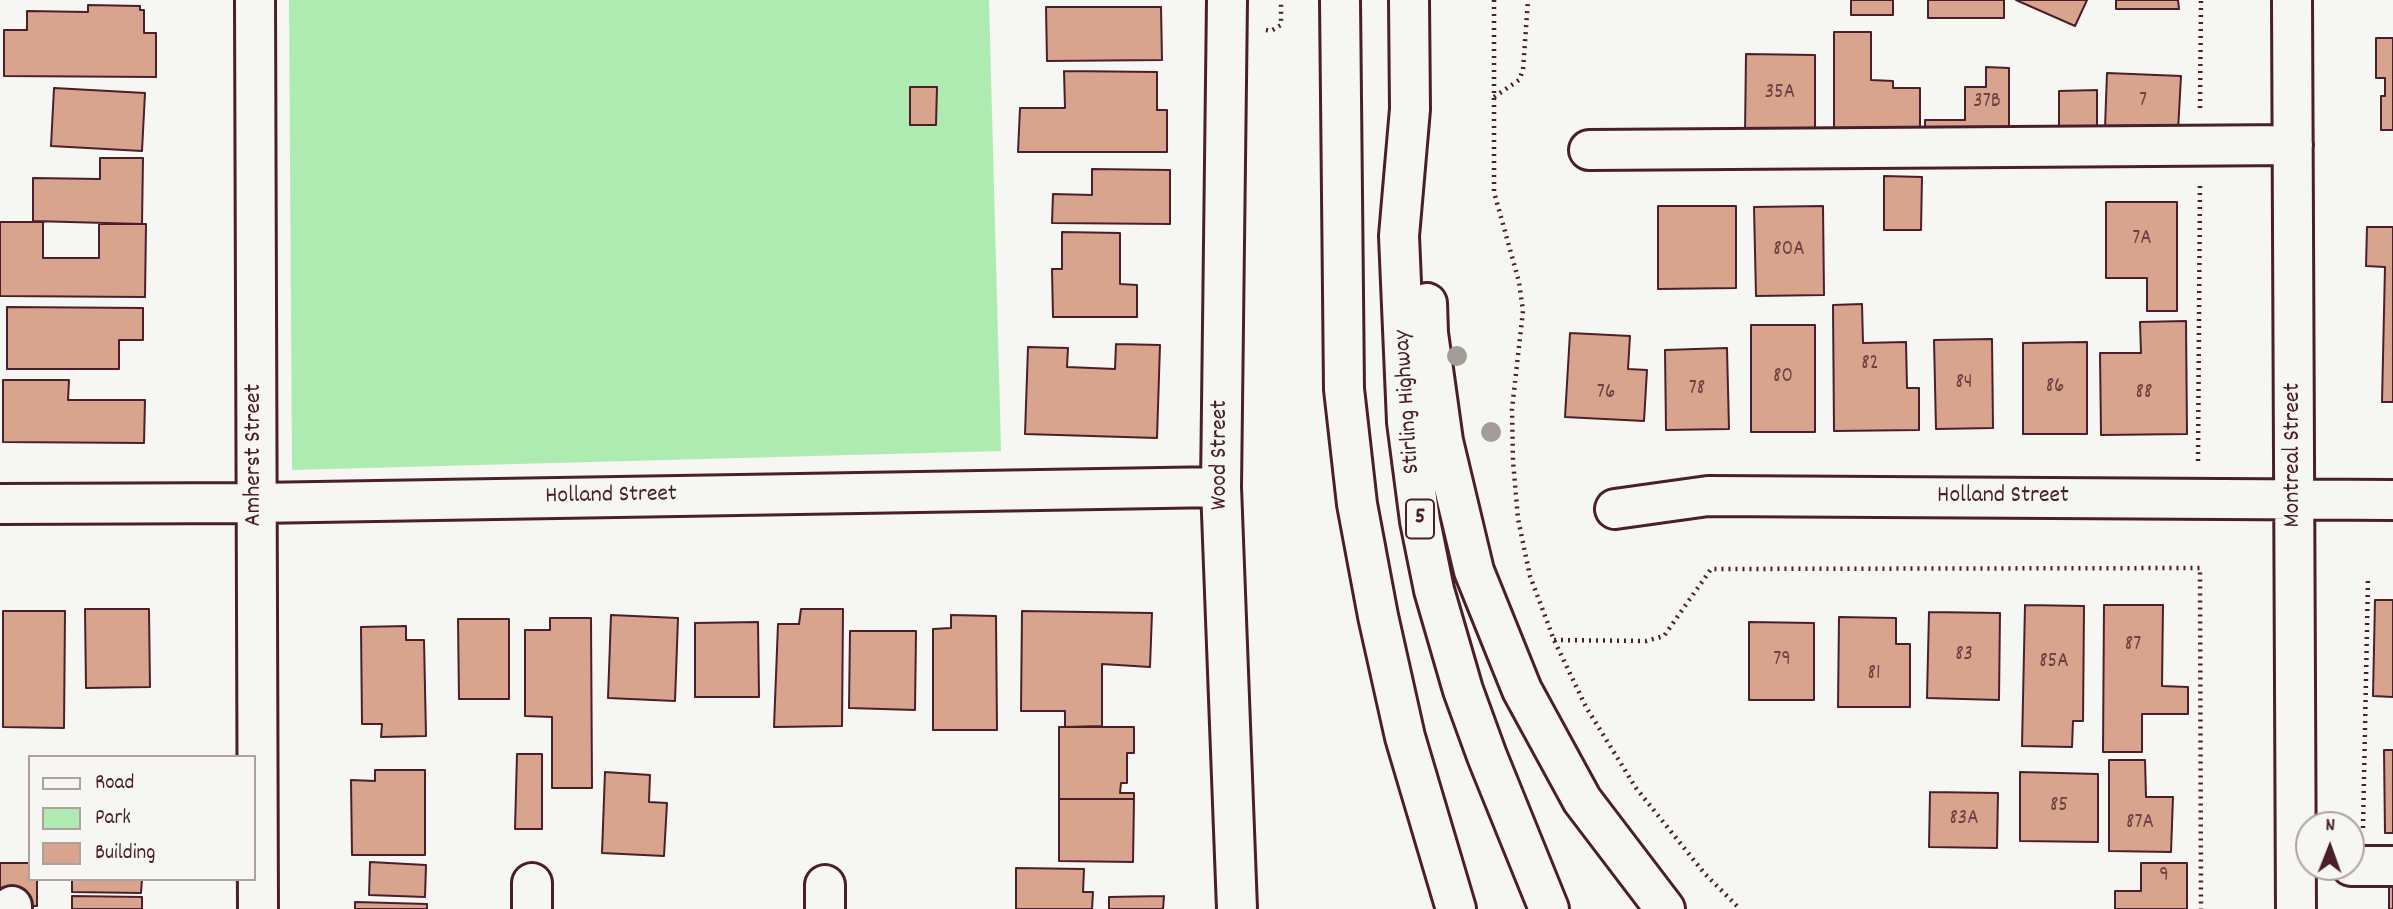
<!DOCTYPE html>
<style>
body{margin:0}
#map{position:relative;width:2393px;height:909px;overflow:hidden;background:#f6f6f2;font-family:Dekko,sans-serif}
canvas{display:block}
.legend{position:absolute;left:28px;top:755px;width:228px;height:126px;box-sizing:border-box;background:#f6f6f2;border:2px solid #b1a0a2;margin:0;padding:9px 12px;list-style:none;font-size:21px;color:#4a1f2b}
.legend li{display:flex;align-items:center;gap:14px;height:35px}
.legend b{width:35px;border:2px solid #b1a0a2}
.north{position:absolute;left:2295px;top:811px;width:70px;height:70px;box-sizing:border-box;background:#f6f6f2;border:2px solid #b1a0a2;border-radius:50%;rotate:1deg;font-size:19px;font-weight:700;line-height:28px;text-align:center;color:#4a1f2b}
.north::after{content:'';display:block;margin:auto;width:24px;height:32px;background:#4a1f2b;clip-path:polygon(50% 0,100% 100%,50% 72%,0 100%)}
</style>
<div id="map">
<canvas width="2393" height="909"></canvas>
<ul class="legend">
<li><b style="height:9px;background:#f6f6f2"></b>Road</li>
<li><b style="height:19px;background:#aeebb1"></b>Park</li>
<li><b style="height:19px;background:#d9a48e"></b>Building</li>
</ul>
<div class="north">N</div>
</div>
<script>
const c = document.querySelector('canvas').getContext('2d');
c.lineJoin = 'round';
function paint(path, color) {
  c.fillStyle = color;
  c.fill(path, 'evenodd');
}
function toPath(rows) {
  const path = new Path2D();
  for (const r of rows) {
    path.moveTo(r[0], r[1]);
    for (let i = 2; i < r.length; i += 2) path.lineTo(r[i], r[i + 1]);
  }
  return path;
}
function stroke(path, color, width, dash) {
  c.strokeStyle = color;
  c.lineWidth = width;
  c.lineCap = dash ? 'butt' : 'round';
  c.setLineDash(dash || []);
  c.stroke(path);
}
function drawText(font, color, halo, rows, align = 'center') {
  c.font = font + ' Dekko,sans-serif';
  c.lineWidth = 5;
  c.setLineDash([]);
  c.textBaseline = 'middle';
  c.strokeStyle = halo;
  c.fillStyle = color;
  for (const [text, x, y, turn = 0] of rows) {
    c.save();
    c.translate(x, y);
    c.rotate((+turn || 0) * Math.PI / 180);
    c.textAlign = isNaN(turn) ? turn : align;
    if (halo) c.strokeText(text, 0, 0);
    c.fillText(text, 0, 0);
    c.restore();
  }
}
paint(toPath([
 [289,0,989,0,1001,451,292,470]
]), '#aeebb1');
const building = toPath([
 [1851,0,1893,0,1893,15,1851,15,1851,0],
 [1928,0,2004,0,2004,18,1928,18,1928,0],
 [2016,0,2087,0,2075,26,2016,0],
 [2116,0,2178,0,2179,9,2116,9,2116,0],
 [88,5,140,6,140,10,144,10,144,33,156,33,156,77,4,76,4,30,27,30,27,11,88,12,88,5],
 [1046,7,1161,7,1162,60,1047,61,1046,7],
 [1834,32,1871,32,1871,80,1893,81,1893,88,1920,88,1920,134,1834,134,1834,32],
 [2376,38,2393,38,2393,130,2381,130,2381,96,2385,96,2385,78,2376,78,2376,38],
 [1746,54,1815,55,1815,133,1745,134,1746,54],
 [1986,67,2009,68,2009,134,1925,141,1925,120,1965,120,1965,87,1986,87,1986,67],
 [1064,71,1157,72,1157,110,1167,110,1167,152,1018,152,1020,108,1065,108,1064,71],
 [2107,73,2181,76,2178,131,2105,128,2107,73],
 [910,87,937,87,936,125,910,125,910,87],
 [54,88,145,93,142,151,51,146,54,88],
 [2097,90,2097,134,2059,134,2059,91,2097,90],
 [100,158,143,158,142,224,33,221,33,178,100,179,100,158],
 [1092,169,1170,170,1170,224,1052,223,1053,194,1092,195,1092,169],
 [1884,176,1922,177,1921,230,1884,230,1884,176],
 [2106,202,2177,202,2177,311,2147,311,2147,278,2106,278,2106,202],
 [1658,206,1736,206,1736,288,1658,289,1658,206],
 [1823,206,1824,295,1756,296,1754,207,1823,206],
 [0,222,43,222,43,258,99,258,99,224,146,224,145,297,0,296,0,222],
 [2367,227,2393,227,2393,402,2382,402,2385,267,2366,266,2367,227],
 [1062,232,1120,233,1120,284,1137,285,1137,317,1053,317,1052,269,1062,269,1062,232],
 [1862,304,1863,343,1906,342,1907,388,1919,388,1919,430,1834,431,1833,305,1862,304],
 [7,307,143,308,143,340,119,340,119,369,7,369,7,307],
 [2186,321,2187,434,2101,435,2100,353,2141,353,2140,322,2186,321],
 [1751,325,1815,325,1815,432,1751,432,1751,325],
 [1570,333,1630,336,1628,369,1647,370,1644,421,1565,417,1570,333],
 [1992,339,1993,428,1936,429,1934,340,1992,339],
 [2087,342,2087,434,2023,434,2023,343,2087,342],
 [1116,344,1160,345,1157,438,1025,434,1028,347,1068,348,1067,367,1115,369,1116,344],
 [1727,348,1729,429,1666,430,1665,350,1727,348],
 [3,380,69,380,68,400,145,400,144,443,3,442,3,380],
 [2375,600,2393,600,2393,697,2373,696,2375,600],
 [2025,605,2084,606,2083,721,2073,721,2072,747,2022,746,2025,605],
 [2104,605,2163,605,2162,686,2188,687,2188,714,2142,714,2142,752,2103,752,2104,605],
 [85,609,149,609,150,687,86,688,85,609],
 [801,609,843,609,842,726,774,727,778,624,799,624,801,609],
 [3,611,65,611,64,728,3,727,3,611],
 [1022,611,1152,613,1150,667,1102,664,1102,726,1065,727,1065,711,1021,711,1022,611],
 [1929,612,2000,613,1999,700,1927,698,1929,612],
 [611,615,678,618,675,701,608,698,611,615],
 [951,615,996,616,997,730,933,730,933,629,951,628,951,615],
 [1839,617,1896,618,1896,644,1910,644,1910,707,1838,707,1839,617],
 [550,618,591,618,592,788,552,788,552,717,525,716,525,630,550,630,550,618],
 [458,619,509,619,509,699,459,699,458,619],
 [758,622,759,697,695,697,695,623,758,622],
 [1749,622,1814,623,1814,700,1749,700,1749,622],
 [406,626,406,640,424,640,426,736,381,737,382,724,362,724,361,627,406,626],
 [850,631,916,631,915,710,849,708,850,631],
 [1059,727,1134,727,1134,753,1127,753,1127,783,1121,783,1120,793,1134,793,1134,799,1059,799,1059,727],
 [2384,750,2393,750,2393,833,2385,833,2384,750],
 [517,754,542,754,542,829,515,829,517,754],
 [2109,760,2145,760,2146,797,2173,797,2171,852,2109,851,2109,760],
 [375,770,425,770,425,855,352,855,351,780,375,781,375,770],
 [605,772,650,775,649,802,667,803,664,856,602,853,605,772],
 [2020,772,2098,774,2098,842,2020,841,2020,772],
 [1930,792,1998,793,1997,848,1929,847,1930,792],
 [1059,799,1134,799,1133,862,1059,861,1059,799],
 [370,862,426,865,425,897,369,895,370,862],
 [0,863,30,863,30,879,37,879,37,906,0,906,0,863],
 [2141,863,2187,863,2187,909,2115,909,2115,891,2141,891,2141,863],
 [1016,868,1084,869,1083,892,1093,892,1092,909,1016,909,1016,868],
 [72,879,142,879,141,893,72,892,72,879],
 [2389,885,2393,885,2393,909,2389,909,2389,885],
 [72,896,142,897,142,909,72,909,72,896],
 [1164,896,1163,909,1109,909,1109,897,1164,896],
 [355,902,427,904,427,909,355,909,355,902]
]);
paint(building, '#d9a48e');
stroke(building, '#4a1f2b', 2);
const minor = toPath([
 [255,0,258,909],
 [1227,0,1221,487,1237,909],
 [2292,0,2296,909],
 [1589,150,2293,145],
 [0,504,256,503,1221,487],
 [1615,509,1708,496,2393,500],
 [2351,866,2393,866],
 [825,885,825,909],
 [12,906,12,909],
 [532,909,532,883]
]);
const highway = toPath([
 [1340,0,1344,389,1357,504,1378,616,1405,737,1456,909],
 [1409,0,1410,109,1399,236,1407,422,1420,521,1434,590,1463,690,1487,756,1549,909],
 [1427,303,1428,333,1443,441,1474,571,1522,690,1582,800,1665,909]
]);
stroke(minor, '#4a1f2b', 44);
stroke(highway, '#4a1f2b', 44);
stroke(toPath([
 [1494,0,1494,192,1519,282,1523,311,1512,409,1513,461,1518,519,1530,576,1554,640,1586,707,1636,788,1705,874,1740,909],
 [1266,30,1271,31,1281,25,1281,0],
 [1494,97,1519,80,1523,70,1528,0],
 [2200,108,2201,0],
 [2198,461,2200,183],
 [1554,640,1646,641,1664,636,1711,569,2200,568,2201,909],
 [2363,828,2368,579]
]), '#4a1f2b', 4.5, [2, 5]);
stroke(minor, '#f6f6f2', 38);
stroke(highway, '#f6f6f2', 38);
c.fillStyle = '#a59c97';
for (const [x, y] of [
 [1457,356],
 [1491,432]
]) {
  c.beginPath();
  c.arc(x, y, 10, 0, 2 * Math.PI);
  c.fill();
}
drawText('21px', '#6e4044', null, [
 ["35A",1780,94],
 ["7",2143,102],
 ["37B",1987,103],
 ["7A",2142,240],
 ["80A",1789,251],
 ["82",1870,365],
 ["80",1783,378],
 ["84",1964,384],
 ["86",2055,388],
 ["78",1697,390],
 ["76",1606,394],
 ["88",2144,394],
 ["87",2133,646],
 ["83",1964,656],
 ["79",1782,661],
 ["85A",2054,663],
 ["81",1874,675],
 ["85",2059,807],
 ["83A",1964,820],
 ["87A",2140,824],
 ["9",2164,877]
]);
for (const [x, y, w] of [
 [1420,519,28]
]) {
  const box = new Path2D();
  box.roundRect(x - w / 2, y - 19.5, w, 39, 5);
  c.fillStyle = '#f6f6f2';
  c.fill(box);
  stroke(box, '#4a1f2b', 2);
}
drawText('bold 23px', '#4a1f2b', null, [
 ["5",1420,519]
]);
drawText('24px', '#4a1f2b', '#f6f6f2', [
 ["Stirling Highway",1409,402,-94],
 ["Amherst Street",256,455,-90],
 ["Wood Street",1222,455,-90],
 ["Montreal Street",2295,455,-90],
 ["Holland Street",611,497,-1],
 ["Holland Street",2003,498]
]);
</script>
